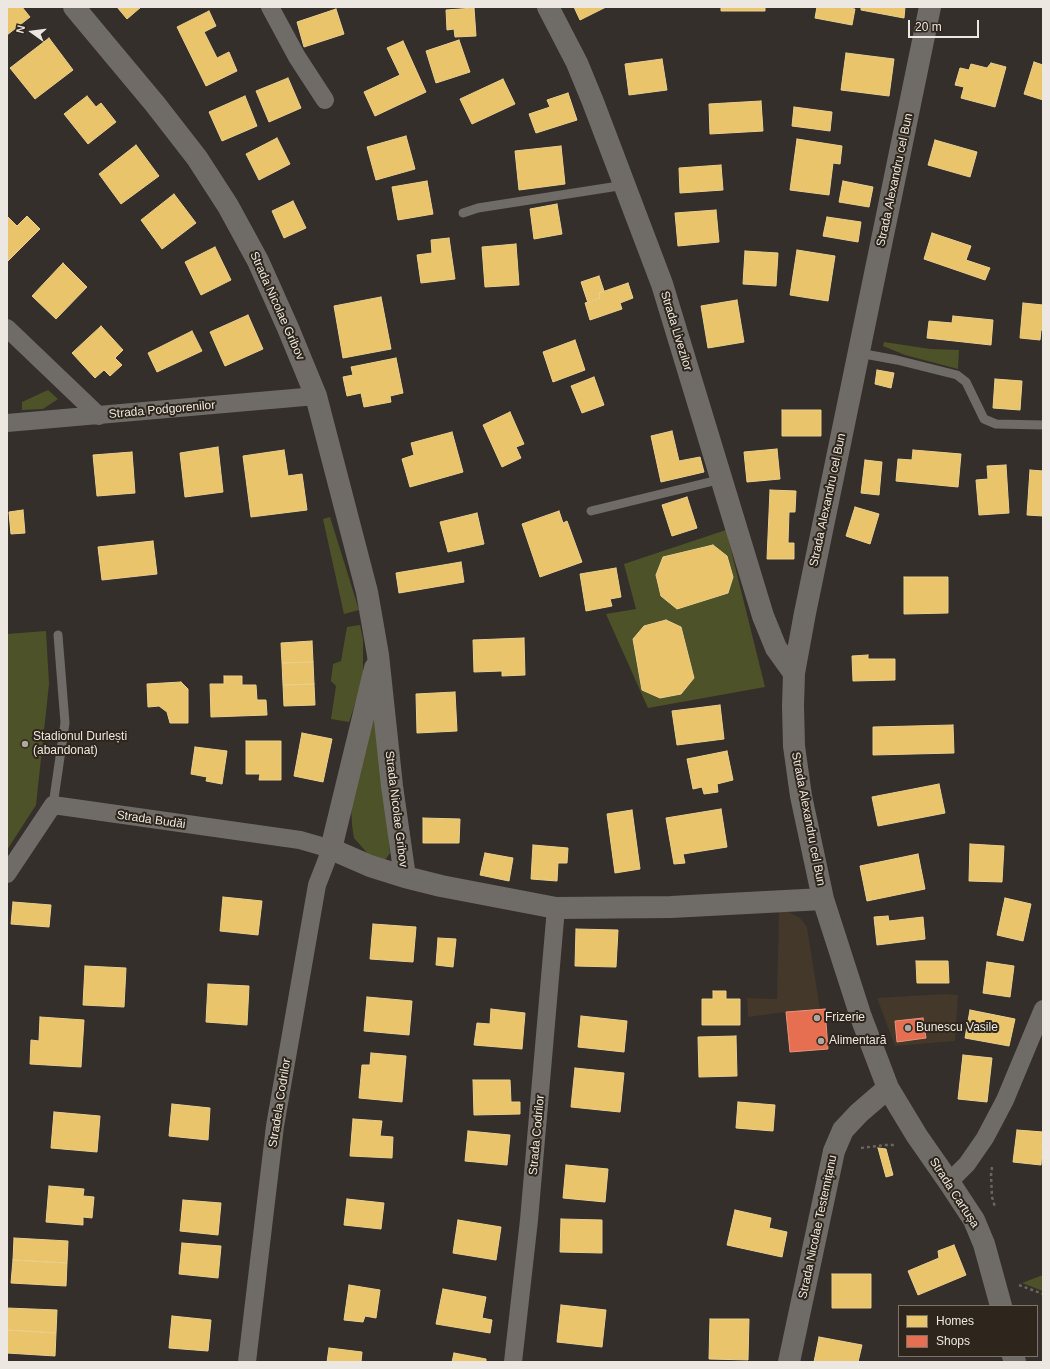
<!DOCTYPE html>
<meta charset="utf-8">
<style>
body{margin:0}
#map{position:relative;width:1050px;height:1369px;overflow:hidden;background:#342f2a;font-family:Helvetica,sans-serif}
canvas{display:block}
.frame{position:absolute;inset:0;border:8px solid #ece7e0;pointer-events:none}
.legend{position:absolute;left:898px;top:1305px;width:140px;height:52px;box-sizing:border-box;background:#2e261c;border:1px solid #7a736a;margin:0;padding:5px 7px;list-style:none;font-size:12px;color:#ece7e0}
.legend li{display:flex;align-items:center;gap:8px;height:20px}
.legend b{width:20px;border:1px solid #7a736a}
.north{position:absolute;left:12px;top:12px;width:40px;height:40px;-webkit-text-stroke:3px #2e261c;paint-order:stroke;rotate:284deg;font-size:11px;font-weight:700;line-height:16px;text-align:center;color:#ece7e0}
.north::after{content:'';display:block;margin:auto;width:14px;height:18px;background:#ece7e0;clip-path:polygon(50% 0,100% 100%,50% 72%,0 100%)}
.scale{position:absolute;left:908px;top:20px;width:71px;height:18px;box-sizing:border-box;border:2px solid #ece7e0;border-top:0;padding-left:5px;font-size:12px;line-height:14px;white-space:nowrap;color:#ece7e0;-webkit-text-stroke:3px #2e261c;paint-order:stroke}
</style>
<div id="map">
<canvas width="1050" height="1369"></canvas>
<div class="frame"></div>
<ul class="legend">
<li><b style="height:11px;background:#e9c46a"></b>Homes</li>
<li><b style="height:11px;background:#e76f51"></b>Shops</li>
</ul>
<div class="north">N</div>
<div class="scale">20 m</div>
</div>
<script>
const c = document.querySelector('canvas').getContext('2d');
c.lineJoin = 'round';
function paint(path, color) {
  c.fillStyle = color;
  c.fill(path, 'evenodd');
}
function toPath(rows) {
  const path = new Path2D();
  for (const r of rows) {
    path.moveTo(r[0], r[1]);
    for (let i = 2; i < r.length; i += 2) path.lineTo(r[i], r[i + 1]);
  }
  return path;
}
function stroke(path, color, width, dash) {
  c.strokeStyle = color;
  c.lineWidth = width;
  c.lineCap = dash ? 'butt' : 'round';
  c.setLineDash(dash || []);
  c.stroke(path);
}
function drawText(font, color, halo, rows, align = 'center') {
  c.font = font + ' Helvetica,sans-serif';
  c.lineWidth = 4;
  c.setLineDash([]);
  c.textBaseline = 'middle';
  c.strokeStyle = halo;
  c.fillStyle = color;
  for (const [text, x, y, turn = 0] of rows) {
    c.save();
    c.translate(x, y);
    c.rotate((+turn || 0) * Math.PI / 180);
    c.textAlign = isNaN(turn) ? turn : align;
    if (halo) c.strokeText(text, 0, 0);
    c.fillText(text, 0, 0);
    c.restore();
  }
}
paint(toPath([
 [779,911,787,911,800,918,807,927,820,1009,825,1009,828,1049,790,1052,786,1012,748,1017,747,998,777,999],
 [943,994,958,995,955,1041,895,1046,877,998]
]), '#433829');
paint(toPath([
 [884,342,930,349,959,350,958,369,905,355,883,346],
 [48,390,58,399,43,409,22,410,22,402],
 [330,517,359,610,344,614,323,519],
 [726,530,765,687,648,708,606,614,636,609,624,564],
 [360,625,363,639,363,680,349,722,331,719,336,686,331,681,333,664,341,661,347,627],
 [46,631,49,684,36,805,7,850,7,634],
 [373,718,379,720,390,853,385,860,369,855,354,838,352,825,351,806],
 [1043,1275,1043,1291,1022,1283]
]), '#4e5228');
const homes = toPath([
 [7,7,22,7,30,17,7,35,7,7],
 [117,7,141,7,127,19,117,7],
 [574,7,606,7,580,20,574,7],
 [721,7,765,7,765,11,721,11,721,7],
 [817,7,842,7,855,9,852,25,815,18,817,7],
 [861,7,905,7,904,18,861,10,861,7],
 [474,8,476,36,455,37,454,29,447,30,446,10,474,8],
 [336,9,344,34,304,47,297,22,336,9],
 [209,11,216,26,204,32,217,58,229,52,237,71,206,86,177,27,209,11],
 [49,38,73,70,35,99,10,68,49,38],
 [459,40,470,72,436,83,426,51,459,40],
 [403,41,426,92,375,116,364,92,400,75,387,48,403,41],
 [846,53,894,59,889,96,841,90,846,53],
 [662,59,667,90,629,95,625,64,662,59],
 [1034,62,1043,65,1043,100,1024,94,1034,62],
 [991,63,1006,67,995,107,961,98,964,87,955,85,960,68,969,70,971,64,987,68,991,63],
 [288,78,301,108,269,122,256,91,288,78],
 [503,79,515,104,472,124,460,99,503,79],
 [568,93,577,120,536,133,529,114,550,107,547,100,568,93],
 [87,96,96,107,101,103,116,122,88,144,64,114,87,96],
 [245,96,257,126,222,141,209,112,245,96],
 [761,101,763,131,710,134,709,104,761,101],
 [794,107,832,112,830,131,792,126,794,107],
 [406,136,415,169,376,180,367,147,406,136],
 [277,138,290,164,259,180,246,154,277,138],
 [797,139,842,146,840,164,833,163,829,195,790,190,797,139],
 [935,140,977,152,970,177,928,165,935,140],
 [136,145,159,176,121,204,99,174,136,145],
 [561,146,565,184,519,190,515,151,561,146],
 [721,165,723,190,680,193,679,168,721,165],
 [427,181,433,214,398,220,392,187,427,181],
 [843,181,873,187,869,207,839,202,843,181],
 [174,194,196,223,162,249,141,220,174,194],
 [293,201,306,228,284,238,272,211,293,201],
 [557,204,562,234,534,239,530,209,557,204],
 [716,210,719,242,678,246,675,213,716,210],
 [7,216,17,226,27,216,40,229,7,262,7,216],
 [827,217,861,222,858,242,823,236,827,217],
 [932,233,971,246,966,260,990,268,985,280,924,259,932,233],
 [449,238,455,279,421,283,417,255,432,253,431,240,449,238],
 [516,244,519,285,485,287,482,247,516,244],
 [215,247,231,280,201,295,185,262,215,247],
 [797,250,835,256,828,301,790,295,797,250],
 [745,251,778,253,776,286,743,284,745,251],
 [63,263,87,287,56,319,32,296,63,263],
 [599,276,604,291,599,293,600,298,588,303,581,282,599,276],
 [628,283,633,298,620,303,622,309,590,320,585,303,600,298,599,293,628,283],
 [381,297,391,349,343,358,334,306,381,297],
 [737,300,744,342,708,348,701,306,737,300],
 [1023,303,1043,305,1043,330,1041,330,1040,340,1020,338,1023,303],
 [248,315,263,349,225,366,210,332,248,315],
 [953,316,993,320,991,345,927,338,929,321,952,323,953,316],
 [101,326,123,350,115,358,122,365,110,376,104,370,95,378,72,353,101,326],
 [192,331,202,351,157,372,148,353,192,331],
 [575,340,585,370,553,382,543,352,575,340],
 [396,358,403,393,390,396,391,402,364,407,361,393,347,396,343,377,353,375,351,367,396,358],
 [877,370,894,373,891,388,875,384,877,370],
 [594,377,604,405,582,413,571,386,594,377],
 [995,379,1022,381,1020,410,993,408,995,379],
 [782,410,821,410,821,436,782,436,782,410],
 [510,412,524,444,516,447,521,458,502,467,483,425,510,412],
 [672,431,679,461,700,457,704,472,661,482,651,436,672,431],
 [452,432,463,472,410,487,402,459,414,455,411,443,452,432],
 [218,447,223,492,185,497,180,453,218,447],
 [777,449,780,479,747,482,744,452,777,449],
 [284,450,288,476,302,474,307,510,251,517,243,456,284,450],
 [913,450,961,454,958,487,896,481,898,459,912,460,913,450],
 [132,452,135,493,97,496,93,455,132,452],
 [865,460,882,462,879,495,861,493,865,460],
 [1006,465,1009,513,979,515,976,480,988,479,987,466,1006,465],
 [1030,470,1043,471,1043,516,1027,515,1030,470],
 [770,490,796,491,795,512,789,512,788,543,794,543,794,559,767,559,770,490],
 [687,497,697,528,672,536,662,505,687,497],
 [855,507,879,514,870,544,846,536,855,507],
 [23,510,25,533,11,534,9,512,23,510],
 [559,511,563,523,567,521,582,562,540,577,522,524,559,511],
 [477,513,484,544,448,552,440,522,477,513],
 [153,541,157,574,102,580,98,547,153,541],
 [713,545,727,556,733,577,728,593,677,609,661,596,656,575,663,557,713,545],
 [461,562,464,582,399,593,396,573,461,562],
 [616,568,621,597,610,599,612,606,586,611,580,574,616,568],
 [904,577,948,577,948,613,904,614,904,577],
 [666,620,681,627,694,678,681,694,660,698,642,690,633,639,644,626,666,620],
 [524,638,525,675,502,676,502,671,474,672,473,640,524,638],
 [312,641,313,662,282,663,281,643,312,641],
 [868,655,868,659,895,659,895,680,853,681,852,656,868,655],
 [313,662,314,684,283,685,282,663,313,662],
 [224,676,242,676,242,685,256,685,257,700,266,700,267,715,211,717,210,684,224,684,224,676],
 [181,682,188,689,188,723,170,723,167,712,159,706,148,707,147,684,181,682],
 [314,684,315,705,284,706,283,685,314,684],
 [455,692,457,731,417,733,416,694,455,692],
 [720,705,724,739,677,745,672,711,720,705],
 [953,725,954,753,873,755,873,727,953,725],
 [302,733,332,739,323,782,294,776,302,733],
 [246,741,281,741,281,780,259,780,260,774,246,774,246,741],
 [195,747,227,751,222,784,206,781,207,777,191,774,195,747],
 [727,751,733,780,717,784,718,792,704,794,702,787,693,789,687,759,727,751],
 [939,784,945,813,878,826,872,797,939,784],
 [721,809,727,847,683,854,685,863,674,864,666,818,721,809],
 [632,810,640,869,615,873,607,814,632,810],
 [423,818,460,819,459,843,423,843,423,818],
 [970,844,1004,846,1002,882,969,881,970,844],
 [533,845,568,848,567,863,558,863,557,881,531,879,533,845],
 [485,853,513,858,509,881,480,875,485,853],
 [918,854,925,889,867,901,860,866,918,854],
 [223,897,262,901,258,935,220,931,223,897],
 [1005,898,1031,904,1023,941,997,935,1005,898],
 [13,902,51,905,49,927,11,924,13,902],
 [888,916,889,921,923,917,925,939,877,945,874,917,888,916],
 [373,924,416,927,413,962,370,959,373,924],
 [576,929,618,930,616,967,575,966,576,929],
 [438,938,456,939,453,967,436,965,438,938],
 [916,961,948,961,949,983,917,983,916,961],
 [987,962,1014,966,1010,997,983,993,987,962],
 [85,966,126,968,124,1007,83,1005,85,966],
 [208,984,249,986,247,1025,206,1022,208,984],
 [713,991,726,991,726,999,740,999,740,1025,702,1025,702,999,713,999,713,991],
 [367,997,412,1001,409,1035,364,1031,367,997],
 [491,1009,525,1013,522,1049,474,1045,477,1023,490,1024,491,1009],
 [970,1010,1015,1019,1009,1046,965,1038,970,1010],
 [581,1016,627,1021,624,1052,578,1047,581,1016],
 [40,1017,84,1020,81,1067,30,1064,31,1040,39,1041,40,1017],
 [736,1036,737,1076,699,1077,698,1037,736,1036],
 [371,1053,406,1056,402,1102,359,1098,362,1065,370,1065,371,1053],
 [963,1055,992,1058,987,1102,958,1099,963,1055],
 [575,1068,624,1073,620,1112,571,1107,575,1068],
 [473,1080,510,1080,511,1102,520,1102,520,1114,474,1115,473,1080],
 [738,1102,775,1105,773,1131,736,1128,738,1102],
 [172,1104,210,1108,208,1140,169,1136,172,1104],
 [54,1112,100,1116,97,1152,51,1148,54,1112],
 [353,1119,382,1121,380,1136,393,1137,392,1158,350,1156,353,1119],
 [1017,1130,1043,1132,1041,1165,1013,1162,1017,1130],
 [468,1131,510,1135,507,1165,465,1161,468,1131],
 [878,1148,886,1149,893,1175,886,1177,878,1148],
 [566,1165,608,1169,605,1202,563,1198,566,1165],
 [49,1186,84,1189,83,1196,94,1197,92,1218,83,1217,83,1225,46,1222,49,1186],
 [347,1199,384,1203,381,1229,344,1225,347,1199],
 [183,1200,221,1203,218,1235,180,1231,183,1200],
 [735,1210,771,1218,769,1228,787,1232,782,1257,727,1245,735,1210],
 [561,1219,602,1220,602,1253,560,1252,561,1219],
 [458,1220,501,1227,496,1260,453,1253,458,1220],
 [14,1238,68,1241,67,1263,13,1260,14,1238],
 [182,1243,221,1246,218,1278,179,1274,182,1243],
 [954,1245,966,1275,918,1295,908,1271,939,1258,938,1251,954,1245],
 [13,1260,67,1263,66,1286,11,1283,13,1260],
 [832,1274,871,1274,871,1308,832,1308,832,1274],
 [349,1285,380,1290,376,1318,365,1316,363,1322,344,1320,349,1285],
 [443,1289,486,1297,482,1318,492,1320,490,1333,436,1324,443,1289],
 [561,1305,606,1310,602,1347,557,1342,561,1305],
 [7,1308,57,1310,56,1333,7,1330,7,1308],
 [172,1316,211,1320,208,1351,169,1348,172,1316],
 [710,1319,749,1319,748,1360,709,1359,710,1319],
 [7,1330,56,1333,55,1356,7,1353,7,1330],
 [819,1337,862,1345,858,1362,814,1362,819,1337],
 [329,1348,362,1352,361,1362,327,1362,329,1348],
 [454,1353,486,1359,486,1362,452,1362,454,1353]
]);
paint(homes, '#e9c46a');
stroke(homes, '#eace8d', 1);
const shops = toPath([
 [825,1009,828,1049,790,1052,786,1012,825,1009],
 [923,1018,926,1038,897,1042,895,1021,923,1018]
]);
paint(shops, '#e76f51');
stroke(shops, '#e8937c', 1);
stroke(toPath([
 [861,1148,885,1145,896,1145],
 [992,1167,991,1175,992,1197,995,1207],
 [1019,1285,1043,1294]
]), '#696561', 2.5, [3, 3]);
stroke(toPath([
 [463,213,478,208,625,185],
 [859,353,897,360,957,375,966,382,984,419,996,424,1043,425],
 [591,511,722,479],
 [53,805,65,723,58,635]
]), '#6f6b66', 9);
stroke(toPath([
 [270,7,297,57,325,100],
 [7,328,99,416],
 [7,423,316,396],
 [7,874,53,805,300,840,331,849,317,885,275,1126,247,1362],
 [949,1182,967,1164,985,1138,1005,1100,1043,1009],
 [513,1362,529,1220,556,908]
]), '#6f6b66', 18);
stroke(toPath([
 [74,7,155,104,197,158,228,206,258,261,288,328,316,396,367,592,378,655,392,786,405,877],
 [548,7,577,63,593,102,662,284,763,616,776,648,794,673],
 [930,7,805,613,794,673,793,706,794,746,801,796,823,899,861,1017,888,1088,917,1136,949,1182,974,1220,984,1244,1001,1306],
 [375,668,331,849,370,866,405,877,441,886,556,908,671,907,823,899],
 [1013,1356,1015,1362],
 [789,1362,834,1151,843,1130,859,1113,888,1088]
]), '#6f6b66', 22);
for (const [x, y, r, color] of [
 [25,744,4,"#aca7a0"],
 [817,1018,4,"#aca7a0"],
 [908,1028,4,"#aca7a0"],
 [821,1041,4,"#aca7a0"]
]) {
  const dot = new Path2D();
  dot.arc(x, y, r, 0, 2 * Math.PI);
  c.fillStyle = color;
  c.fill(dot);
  stroke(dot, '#2e261c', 1.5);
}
drawText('12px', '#ece7e0', '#2e261c', [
 ["Strada Alexandru cel Bun",895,180,-78],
 ["Strada Nicolae Gribov",277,306,66],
 ["Strada Livezilor",676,331,73],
 ["Strada Podgorenilor",162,410,-5],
 ["Strada Alexandru cel Bun",828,500,-78],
 ["Strada Nicolae Gribov",396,809,83],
 ["Strada Alexandru cel Bun",808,819,79],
 ["Strada Budăi",151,820,8],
 ["Stradela Codrilor",280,1103,-81],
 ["Strada Codrilor",537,1135,-85],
 ["Strada Cartușa",954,1193,57],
 ["Strada Nicolae Testemițanu",818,1227,-78]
]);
drawText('12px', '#ece7e0', '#2e261c', [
 ["Stadionul Durlești",33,737],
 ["(abandonat)",33,751],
 ["Frizerie",825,1018],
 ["Bunescu Vasile",916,1028],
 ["Alimentară",829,1041]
], 'left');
</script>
